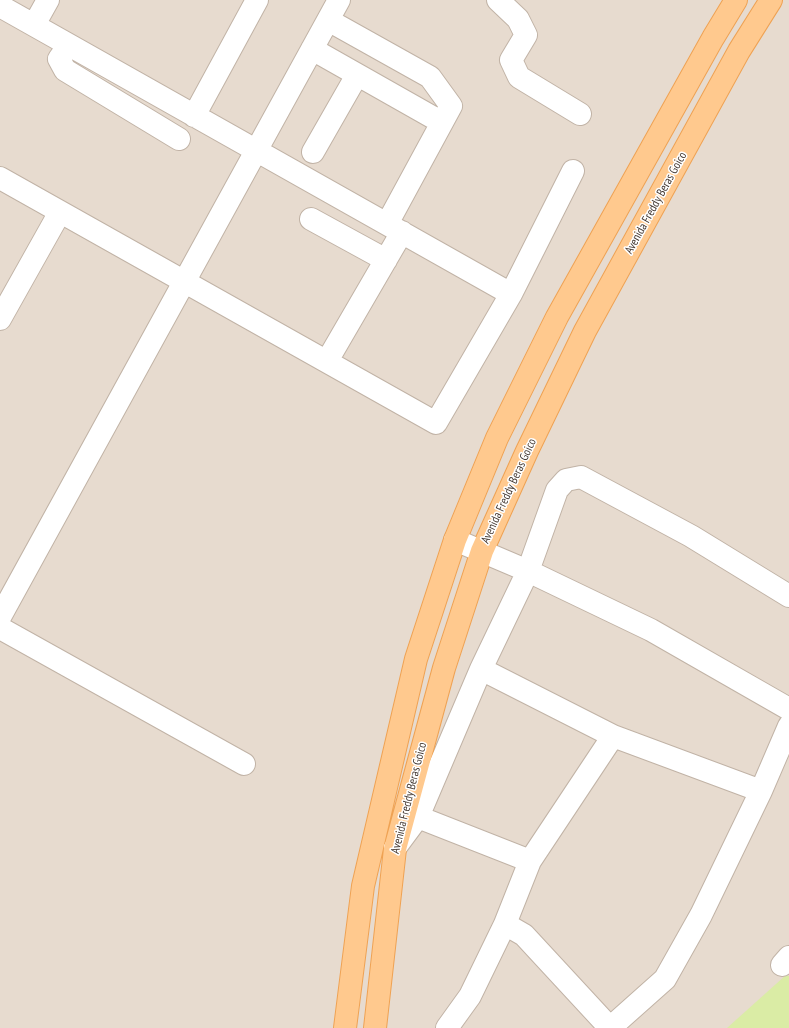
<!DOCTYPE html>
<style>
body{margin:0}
canvas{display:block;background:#f3eae1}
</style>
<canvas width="789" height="1028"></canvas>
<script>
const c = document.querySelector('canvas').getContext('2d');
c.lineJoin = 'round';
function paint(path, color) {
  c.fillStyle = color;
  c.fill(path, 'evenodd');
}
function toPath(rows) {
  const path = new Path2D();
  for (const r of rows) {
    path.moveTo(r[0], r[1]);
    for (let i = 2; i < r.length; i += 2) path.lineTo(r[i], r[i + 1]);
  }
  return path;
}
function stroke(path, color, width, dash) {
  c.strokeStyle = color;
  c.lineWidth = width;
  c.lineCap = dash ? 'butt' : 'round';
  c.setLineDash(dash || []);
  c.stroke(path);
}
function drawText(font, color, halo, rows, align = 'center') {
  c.font = font + ' "PT Sans Narrow",sans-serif';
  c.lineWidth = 3;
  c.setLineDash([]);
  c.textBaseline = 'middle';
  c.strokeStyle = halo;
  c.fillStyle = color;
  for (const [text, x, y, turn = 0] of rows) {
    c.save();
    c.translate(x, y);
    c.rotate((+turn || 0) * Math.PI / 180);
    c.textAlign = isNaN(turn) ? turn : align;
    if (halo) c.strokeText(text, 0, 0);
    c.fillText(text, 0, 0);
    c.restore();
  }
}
paint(toPath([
 [0,0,789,0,789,1028,0,1028]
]), '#e7dbcf');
paint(toPath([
 [786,975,789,976,789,1028,727,1028]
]), '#daeca5');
const minor = toPath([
 [498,0,518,19,526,35,511,60,519,77,580,114],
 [0,6,511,294],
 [328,20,430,77,451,106,387,224],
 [34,25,48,0],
 [69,45,59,59,65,70,179,139],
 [312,49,441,122],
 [194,116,257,0],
 [313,152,357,75],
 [0,178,436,423,511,294,573,171],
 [311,219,386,260],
 [0,319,60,212],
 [327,361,402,232],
 [455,540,528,571,651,630,789,709],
 [0,617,339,0],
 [0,628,244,764],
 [481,669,613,736,761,791],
 [418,817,530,861],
 [395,848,418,817,481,669,528,571,557,490,566,480,581,477,691,536,789,596],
 [505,924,524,935,610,1028],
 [782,965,789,957],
 [447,1028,470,996,505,924,530,861,613,736],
 [610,1028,665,979,701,915,761,791,789,726]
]);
const major = toPath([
 [345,1028,363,886,416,659,455,540,497,438,557,317,713,38,736,0],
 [375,1028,395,849,444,668,482,551,527,451,585,331,739,51,771,0]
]);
stroke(minor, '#c1b3a6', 24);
stroke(major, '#efa253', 24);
stroke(minor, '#fff', 22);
stroke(major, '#ffc98e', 22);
drawText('12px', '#443932', '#fff', [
 ["Avenida Freddy Beras Goico",656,203,-61],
 ["Avenida Freddy Beras Goico",509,491,-65],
 ["Avenida Freddy Beras Goico",409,798,-76]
]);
</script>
